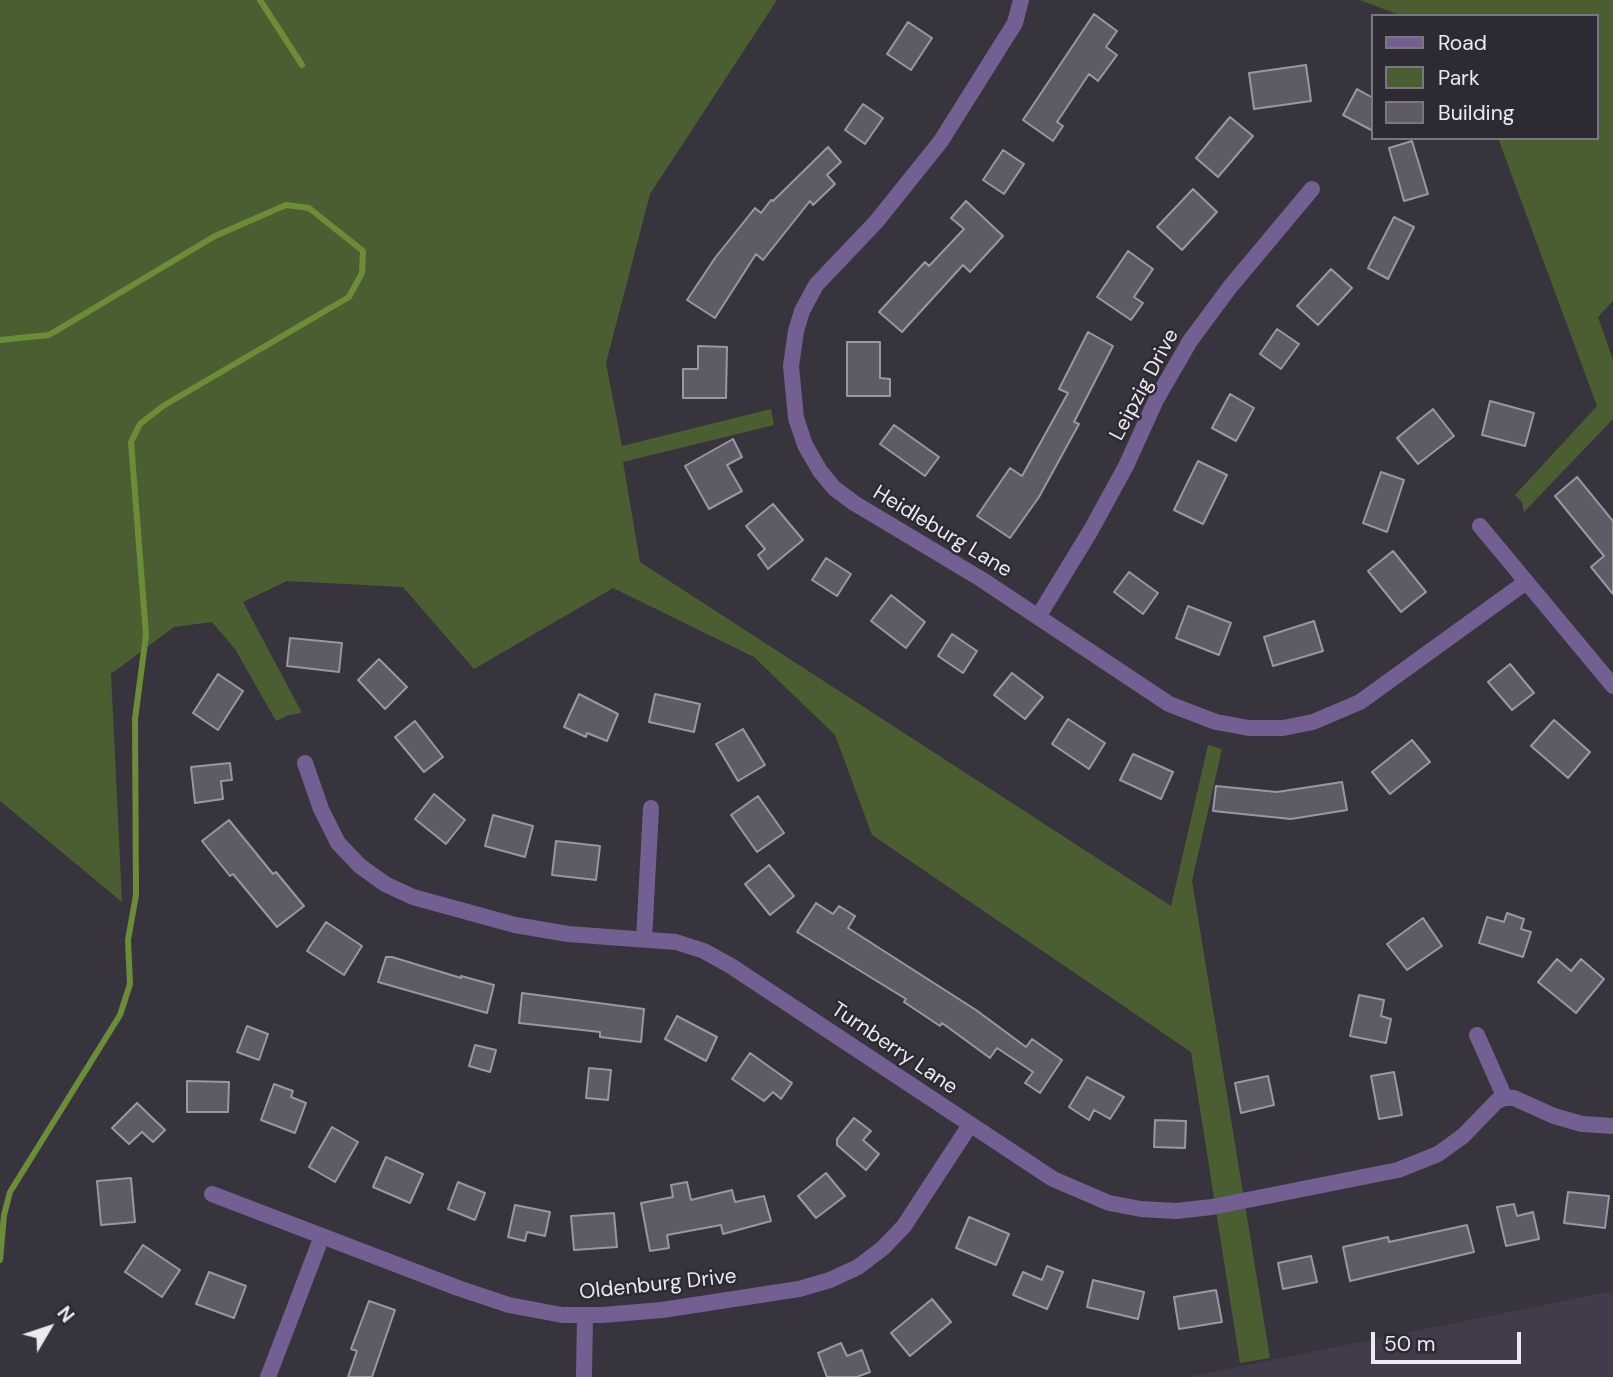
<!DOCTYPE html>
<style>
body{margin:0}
#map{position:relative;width:1613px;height:1377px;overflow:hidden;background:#38343e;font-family:"DM Sans",sans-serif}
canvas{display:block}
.legend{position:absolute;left:1371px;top:14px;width:228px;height:126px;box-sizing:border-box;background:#2e2a34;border:2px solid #7a7780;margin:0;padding:9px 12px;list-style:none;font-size:21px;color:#eceaf1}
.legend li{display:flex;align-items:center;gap:14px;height:35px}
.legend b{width:35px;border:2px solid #7a7780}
.north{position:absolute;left:14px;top:1293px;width:70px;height:70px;-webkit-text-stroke:5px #2e2a34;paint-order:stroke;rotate:51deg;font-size:19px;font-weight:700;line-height:28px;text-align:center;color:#eceaf1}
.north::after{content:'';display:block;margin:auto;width:24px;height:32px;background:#eceaf1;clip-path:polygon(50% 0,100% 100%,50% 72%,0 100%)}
.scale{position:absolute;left:1371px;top:1332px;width:150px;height:32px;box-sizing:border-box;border:4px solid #eceaf1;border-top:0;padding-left:9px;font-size:21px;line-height:24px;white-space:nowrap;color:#eceaf1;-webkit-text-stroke:5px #2e2a34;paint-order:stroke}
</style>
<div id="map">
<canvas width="1613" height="1377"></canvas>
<ul class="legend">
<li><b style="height:9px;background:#745f92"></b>Road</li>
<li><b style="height:19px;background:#4b5e31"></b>Park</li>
<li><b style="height:19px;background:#5f5b66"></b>Building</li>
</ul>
<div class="north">N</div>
<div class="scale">50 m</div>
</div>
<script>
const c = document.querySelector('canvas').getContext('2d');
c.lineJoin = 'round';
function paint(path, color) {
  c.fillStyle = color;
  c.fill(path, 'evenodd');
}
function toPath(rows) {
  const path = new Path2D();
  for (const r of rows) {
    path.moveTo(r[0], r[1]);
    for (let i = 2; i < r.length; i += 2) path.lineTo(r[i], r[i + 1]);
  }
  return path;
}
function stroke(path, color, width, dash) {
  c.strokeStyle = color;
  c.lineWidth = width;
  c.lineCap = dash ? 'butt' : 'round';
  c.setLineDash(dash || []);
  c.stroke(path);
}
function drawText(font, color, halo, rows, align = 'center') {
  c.font = font + ' "DM Sans",sans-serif';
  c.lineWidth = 5;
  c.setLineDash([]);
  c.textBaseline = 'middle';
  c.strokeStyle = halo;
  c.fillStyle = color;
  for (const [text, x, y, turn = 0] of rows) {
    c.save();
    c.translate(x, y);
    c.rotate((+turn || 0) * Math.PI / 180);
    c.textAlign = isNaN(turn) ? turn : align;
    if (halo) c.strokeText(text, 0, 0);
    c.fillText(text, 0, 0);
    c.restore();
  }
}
paint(toPath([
 [1613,1291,1613,1377,1187,1377]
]), '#413b4b');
paint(toPath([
 [0,0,777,0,650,194,606,363,622,446,771,409,774,425,623,462,640,562,1171,906,1208,745,1222,749,1192,881,1270,1358,1240,1363,1191,1052,872,835,835,735,754,657,613,588,474,669,403,587,287,581,243,602,302,713,289,715,276,721,235,649,212,622,174,627,111,674,122,902,0,801],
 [1360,0,1613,0,1613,301,1598,317,1613,360,1613,419,1524,512,1522,502,1515,495,1597,406,1498,138,1597,138,1597,16,1402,16]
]), '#4b5e31');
stroke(toPath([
 [260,0,302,65],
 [0,340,49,335,215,236,286,205,309,208,363,251,362,273,349,297,163,406,140,424,131,442,146,635,135,719,136,895,128,940,130,984,120,1015,10,1192,4,1215,0,1260]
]), '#6b8d38', 6);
const building = toPath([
 [1094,14,1117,31,1106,47,1117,55,1098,81,1089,74,1057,122,1063,126,1053,141,1023,120,1094,14],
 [908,22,932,38,911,70,887,54,908,22],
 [1306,65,1311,101,1254,109,1249,73,1306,65],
 [1357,89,1373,98,1373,131,1343,115,1357,89],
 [863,104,883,118,865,144,845,130,863,104],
 [1230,117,1253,136,1218,177,1196,158,1230,117],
 [1412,141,1428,194,1404,201,1389,148,1412,141],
 [828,147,841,162,827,175,835,184,813,205,810,201,763,260,756,254,715,318,687,300,715,258,755,208,761,213,771,200,773,201,828,147],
 [1003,150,1024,164,1004,194,983,180,1003,150],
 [1193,189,1217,212,1182,250,1157,227,1193,189],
 [966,201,1003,236,970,272,963,265,902,332,879,312,925,262,929,266,964,229,951,218,966,201],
 [1394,217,1414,227,1388,279,1368,268,1394,217],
 [1128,251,1153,269,1134,297,1143,303,1131,320,1097,297,1128,251],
 [1331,269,1352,288,1318,325,1297,306,1331,269],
 [1277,329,1299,344,1281,369,1260,354,1277,329],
 [1088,332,1113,346,1074,422,1079,424,1039,497,1010,538,977,516,1010,468,1022,476,1068,393,1059,389,1088,332],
 [847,342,880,342,880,378,890,379,890,396,847,396,847,342],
 [698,346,727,347,726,398,683,398,683,369,698,369,698,346],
 [1230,394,1254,408,1236,441,1212,428,1230,394],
 [1490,401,1534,413,1525,446,1482,435,1490,401],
 [1433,409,1454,436,1418,464,1397,438,1433,409],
 [894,425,939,457,925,476,880,444,894,425],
 [733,439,742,457,727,465,742,491,709,509,685,466,733,439],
 [1198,461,1227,475,1203,524,1174,510,1198,461],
 [1381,472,1404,480,1387,532,1363,523,1381,472],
 [1577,477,1613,521,1613,594,1591,567,1604,556,1555,496,1577,477],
 [773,504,803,540,768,569,758,555,765,549,746,526,773,504],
 [1393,551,1426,592,1401,612,1368,571,1393,551],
 [826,558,851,574,837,596,812,580,826,558],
 [1129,572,1158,593,1143,614,1114,592,1129,572],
 [891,595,925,622,906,648,871,621,891,595],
 [1188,606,1231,623,1219,655,1176,638,1188,606],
 [1314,621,1323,651,1273,666,1264,637,1314,621],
 [952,634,977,651,963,673,938,656,952,634],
 [290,638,342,643,339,672,287,666,290,638],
 [379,659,407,687,385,709,358,680,379,659],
 [1510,664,1534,693,1512,710,1488,682,1510,664],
 [1012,673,1043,697,1025,719,994,695,1012,673],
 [218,674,243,691,218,730,193,713,218,674],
 [579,694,618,714,607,741,587,733,586,737,564,727,579,694],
 [655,694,700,704,694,732,649,722,655,694],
 [1068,719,1105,743,1089,769,1052,744,1068,719],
 [1554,720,1590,752,1568,778,1531,746,1554,720],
 [415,721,443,757,424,772,395,737,415,721],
 [743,729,765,765,738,781,716,744,743,729],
 [1412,740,1430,762,1390,794,1372,772,1412,740],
 [1133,754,1173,772,1161,799,1120,780,1133,754],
 [230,763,232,780,221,781,223,799,195,803,191,767,230,763],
 [1342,782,1347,810,1291,819,1213,811,1216,786,1277,792,1342,782],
 [434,794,465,820,446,844,415,819,434,794],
 [758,796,784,833,757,852,731,815,758,796],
 [493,815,533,826,525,857,485,846,493,815],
 [229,820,273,874,276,872,304,906,277,927,233,874,230,876,202,841,229,820],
 [556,841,600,846,596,880,552,875,556,841],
 [769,865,794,896,770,915,745,884,769,865],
 [816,903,833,914,839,906,855,916,848,928,976,1010,1026,1047,1032,1039,1062,1060,1040,1093,1025,1083,1033,1072,997,1048,990,1058,942,1023,940,1026,904,1002,906,999,797,932,816,903],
 [1507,913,1524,919,1521,929,1531,932,1523,957,1479,943,1487,917,1504,922,1507,913],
 [1423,918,1442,946,1407,970,1387,944,1423,918],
 [326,922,362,946,344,975,307,951,326,922],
 [386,957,392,957,461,978,461,976,494,985,487,1013,378,982,386,957],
 [1557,959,1571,971,1581,959,1604,979,1576,1013,1538,982,1557,959],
 [522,993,644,1009,641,1042,600,1037,600,1032,519,1023,522,993],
 [1359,995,1384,1000,1381,1016,1391,1019,1386,1043,1350,1036,1359,995],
 [677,1016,717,1037,706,1061,665,1039,677,1016],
 [247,1026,268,1034,259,1060,237,1052,247,1026],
 [475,1045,496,1050,490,1072,469,1066,475,1045],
 [750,1053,792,1083,781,1099,773,1092,764,1101,732,1079,750,1053],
 [589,1068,611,1070,608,1100,586,1098,589,1068],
 [1394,1072,1402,1115,1379,1119,1371,1076,1394,1072],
 [1268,1076,1274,1105,1241,1113,1235,1083,1268,1076],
 [1087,1077,1124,1097,1110,1119,1094,1110,1089,1120,1069,1107,1087,1077],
 [187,1081,229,1082,228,1112,187,1112,187,1081],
 [274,1084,293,1091,291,1097,306,1103,295,1133,261,1120,274,1084],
 [137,1103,165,1130,153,1142,142,1132,129,1144,112,1128,137,1103],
 [854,1118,871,1131,863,1140,879,1154,866,1170,837,1145,837,1139,854,1118],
 [1155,1120,1186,1121,1185,1148,1154,1147,1155,1120],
 [332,1127,358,1142,335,1182,309,1167,332,1127],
 [386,1157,423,1174,410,1203,373,1187,386,1157],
 [826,1173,845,1196,816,1218,798,1196,826,1173],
 [131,1178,135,1222,101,1225,97,1181,131,1178],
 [458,1182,485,1193,475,1220,448,1209,458,1182],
 [687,1182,691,1200,732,1190,735,1202,764,1196,771,1221,723,1234,721,1225,667,1235,669,1248,650,1251,641,1203,673,1197,671,1185,687,1182],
 [1568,1192,1609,1196,1605,1228,1564,1223,1568,1192],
 [1514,1204,1517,1216,1533,1212,1539,1239,1506,1246,1497,1207,1514,1204],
 [515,1205,550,1212,545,1236,527,1232,525,1241,508,1237,515,1205],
 [614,1213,617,1247,574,1250,571,1216,614,1213],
 [969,1217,1009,1234,996,1265,956,1248,969,1217],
 [1467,1225,1474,1252,1350,1281,1343,1247,1388,1237,1389,1242,1467,1225],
 [143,1245,180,1270,162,1297,125,1272,143,1245],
 [1311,1256,1317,1282,1283,1289,1278,1263,1311,1256],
 [1047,1266,1063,1272,1047,1309,1013,1295,1023,1272,1042,1280,1047,1266],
 [209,1272,246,1286,234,1318,196,1304,209,1272],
 [1093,1280,1144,1292,1138,1319,1087,1307,1093,1280],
 [1216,1290,1222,1322,1179,1329,1174,1297,1216,1290],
 [932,1299,951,1322,910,1356,891,1333,932,1299],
 [369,1301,395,1310,372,1377,348,1377,357,1351,351,1349,369,1301],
 [841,1343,847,1356,862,1350,870,1372,857,1377,827,1377,818,1353,841,1343]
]);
paint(building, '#5f5b66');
stroke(building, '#9a96a2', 2);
stroke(toPath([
 [1021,0,1015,23,941,141,876,222,816,285,802,311,796,331,791,366,796,418,805,445,820,471,834,488,854,503,981,579,1169,704,1216,722,1249,728,1283,728,1313,722,1360,702,1526,582],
 [1480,526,1613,686],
 [1038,617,1091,530,1126,466,1156,400,1190,341,1230,287,1312,189],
 [305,763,321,809,338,843,360,866,385,884,413,897,515,925,568,934,676,942,704,951,731,966,1053,1179,1109,1203,1141,1209,1176,1211,1212,1207,1398,1170,1438,1154,1463,1136,1497,1101,1505,1098],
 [644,939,651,808],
 [1477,1035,1505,1098,1514,1098,1554,1116,1582,1124,1613,1126],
 [212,1194,458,1288,509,1305,562,1315,602,1315,662,1310,799,1289,830,1280,858,1267,883,1248,904,1226,970,1125],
 [268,1377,322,1236],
 [584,1377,585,1315]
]), '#745f92', 16);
drawText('21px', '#eceaf1', '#2e2a34', [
 ["Leipzig Drive",1145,385,-62],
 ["Heidleburg Lane",942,532,31],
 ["Turnberry Lane",894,1049,34],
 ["Oldenburg Drive",658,1285,-6]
]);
</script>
